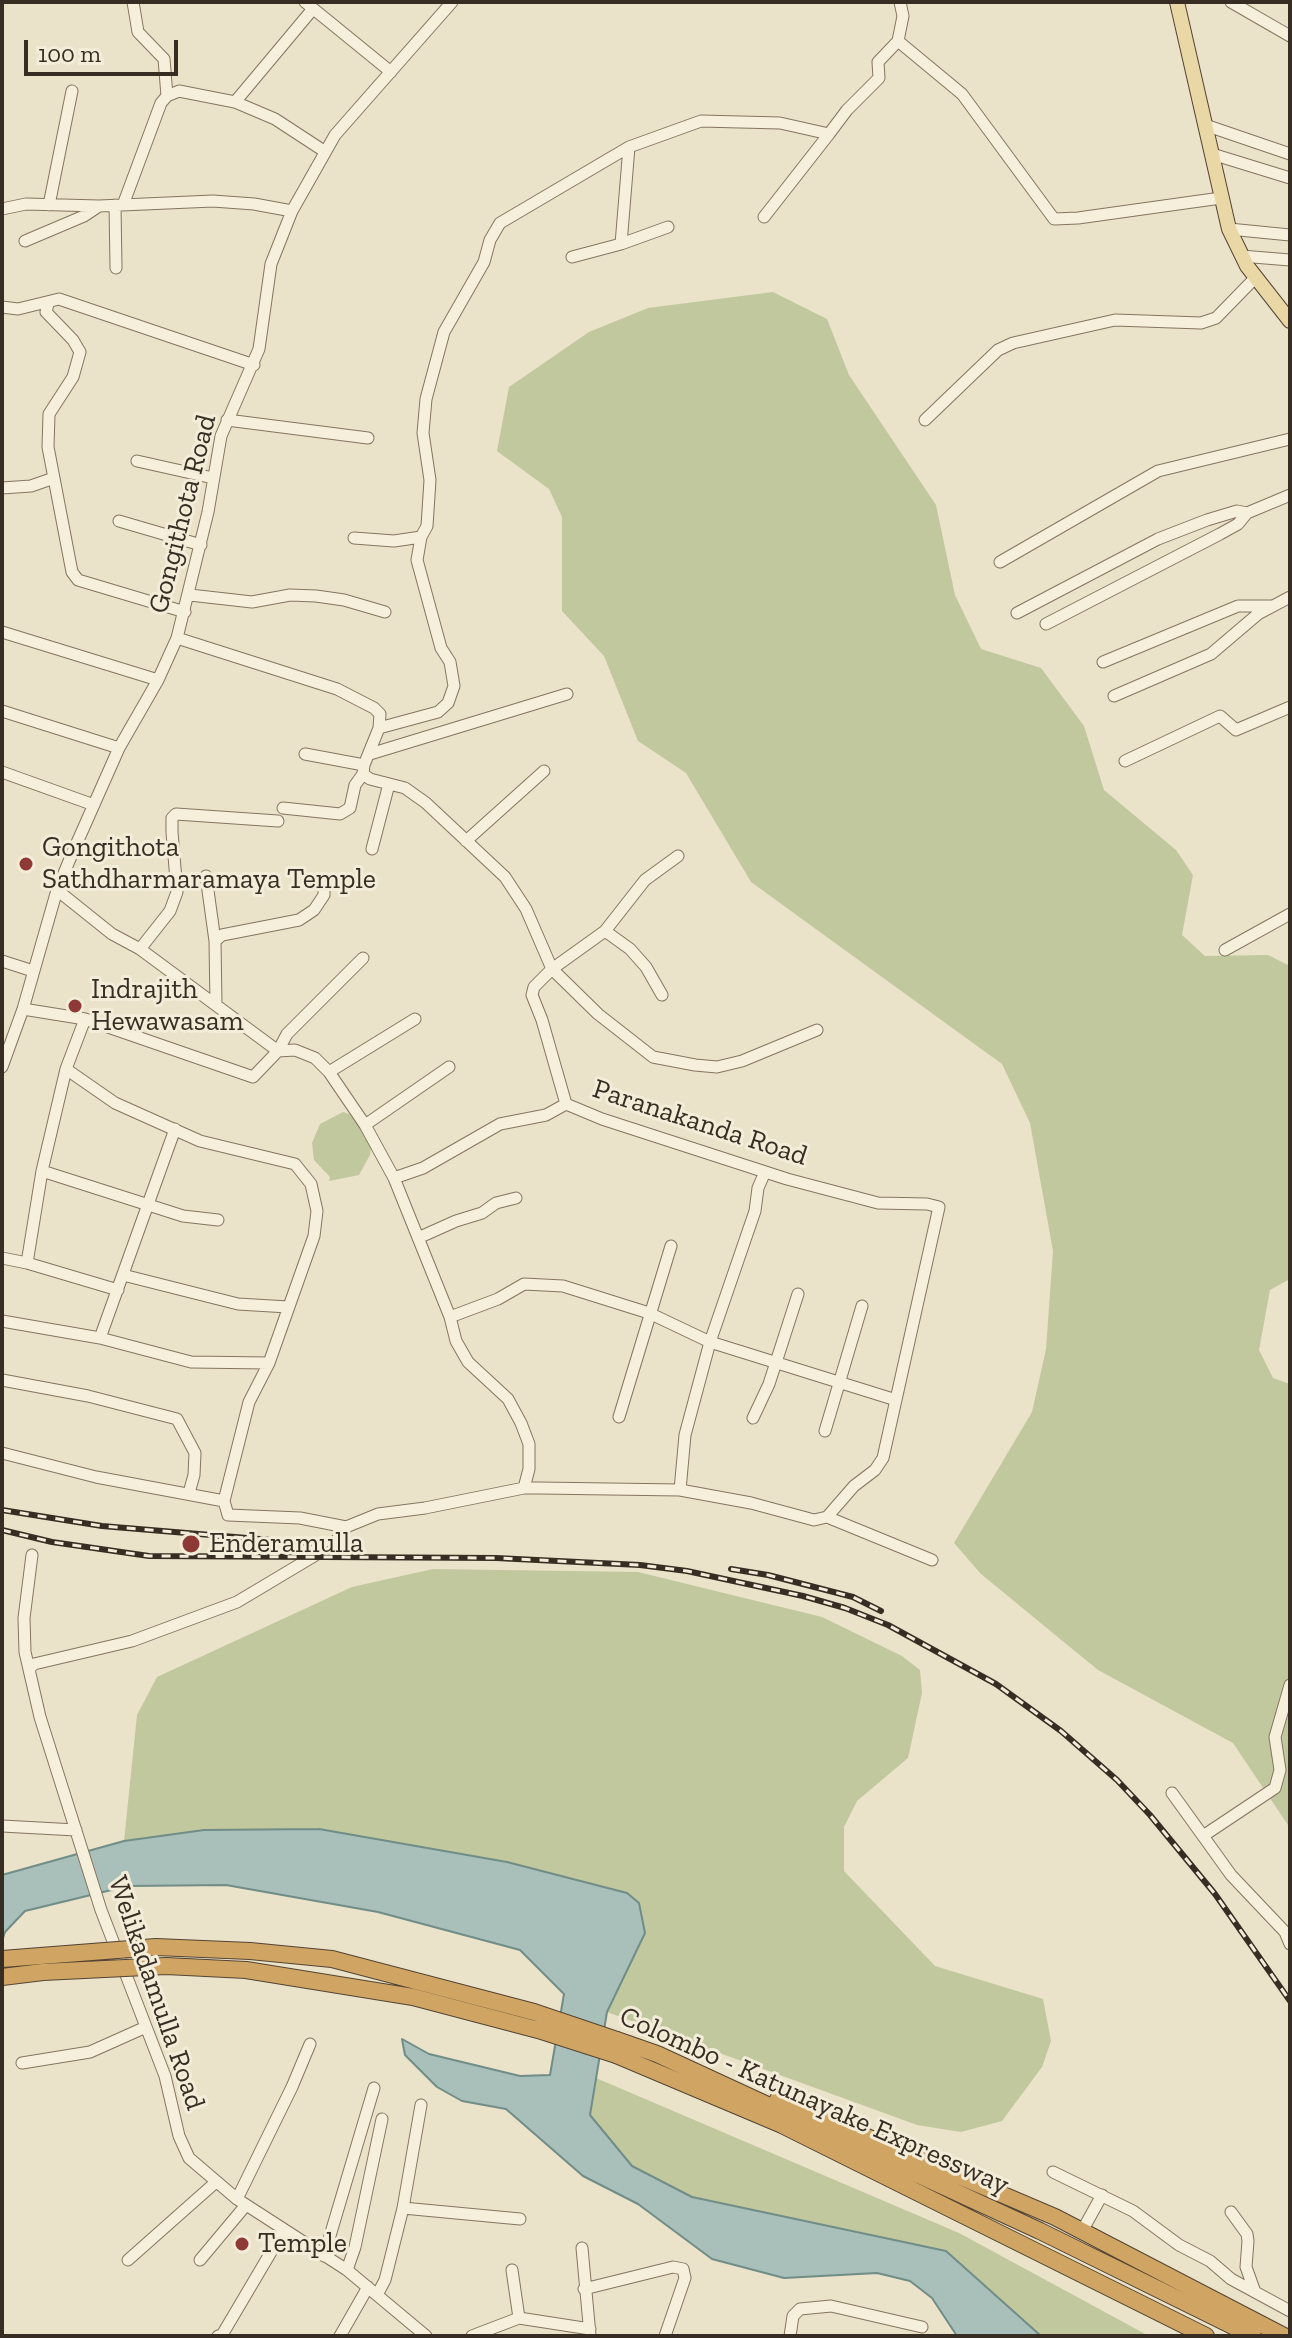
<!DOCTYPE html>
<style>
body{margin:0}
#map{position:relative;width:1292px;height:2338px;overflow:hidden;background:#eae2c9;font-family:"Zilla Slab",serif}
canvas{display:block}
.frame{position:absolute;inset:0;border:4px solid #372d22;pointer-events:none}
.scale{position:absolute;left:24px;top:40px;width:154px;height:36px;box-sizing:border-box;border:4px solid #372d22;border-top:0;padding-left:10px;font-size:24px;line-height:28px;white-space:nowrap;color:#372d22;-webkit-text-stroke:6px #f2ecd8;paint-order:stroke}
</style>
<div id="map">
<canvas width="1292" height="2338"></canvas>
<div class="frame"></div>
<div class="scale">100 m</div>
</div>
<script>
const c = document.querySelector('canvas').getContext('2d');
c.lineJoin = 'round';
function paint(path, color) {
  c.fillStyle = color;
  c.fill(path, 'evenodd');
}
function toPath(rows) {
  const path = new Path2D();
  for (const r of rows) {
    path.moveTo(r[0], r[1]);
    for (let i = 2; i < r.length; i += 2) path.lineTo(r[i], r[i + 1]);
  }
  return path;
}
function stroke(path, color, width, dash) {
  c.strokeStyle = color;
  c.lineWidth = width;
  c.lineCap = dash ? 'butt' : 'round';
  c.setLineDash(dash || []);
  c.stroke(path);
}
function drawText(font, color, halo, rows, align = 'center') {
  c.font = font + ' "Zilla Slab",serif';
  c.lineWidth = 6;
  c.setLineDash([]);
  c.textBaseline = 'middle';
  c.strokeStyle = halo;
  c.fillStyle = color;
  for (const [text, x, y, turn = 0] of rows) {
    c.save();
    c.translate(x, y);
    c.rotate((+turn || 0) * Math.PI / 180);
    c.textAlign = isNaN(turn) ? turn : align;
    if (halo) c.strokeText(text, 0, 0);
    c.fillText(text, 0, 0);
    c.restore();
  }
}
paint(toPath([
 [773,292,827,319,849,375,936,505,955,595,981,649,1041,668,1084,726,1104,790,1176,850,1193,875,1182,935,1205,956,1268,955,1290,966,1290,1279,1270,1290,1259,1350,1273,1378,1290,1384,1290,1828,1233,1743,1098,1670,981,1574,954,1543,1032,1412,1046,1349,1053,1251,1030,1123,1002,1064,751,882,686,773,638,741,604,656,562,611,562,517,549,489,497,451,509,387,589,332,648,308],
 [343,1112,352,1115,360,1122,371,1148,370,1155,359,1175,329,1181,330,1177,314,1160,312,1143,320,1124],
 [433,1569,638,1572,822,1617,902,1656,920,1670,922,1693,908,1758,857,1801,844,1827,844,1871,935,1966,1043,1999,1051,2041,1042,2067,1002,2121,961,2132,917,2125,607,2012,645,1933,204,1830,124,1841,137,1715,157,1677,352,1587],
 [596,2078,959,2233,1149,2336,1041,2336,946,2251,692,2197,632,2166,590,2115]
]), '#c1c89e');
const water = toPath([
 [319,1829,507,1862,627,1893,639,1903,645,1933,607,2012,590,2115,632,2166,692,2197,946,2251,1041,2336,957,2336,932,2298,910,2281,877,2273,784,2278,712,2259,638,2204,583,2176,506,2109,462,2101,437,2087,405,2055,402,2039,429,2054,520,2076,550,2075,564,1994,520,1950,378,1912,226,1885,128,1886,25,1911,5,1932,2,1941,2,1875,124,1841,204,1830,319,1829]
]);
paint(water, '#a9bfba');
stroke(water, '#718d87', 2);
const minor = toPath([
 [133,2,138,32,164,59,167,96],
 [305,2,391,72],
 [900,2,903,16,898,41,962,94,1054,219,1078,218,1221,198],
 [1231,2,1290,36],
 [235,102,312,10],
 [1205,125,1290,154],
 [1212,154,1290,178],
 [49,205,72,91],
 [115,205,116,268],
 [123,205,161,103,167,96,179,91,235,102,275,119,324,151],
 [2,209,26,204,99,206,213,201,254,204,292,211],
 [764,217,829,134],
 [1229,229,1290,235],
 [25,241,84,216,99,206],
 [621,244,629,147],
 [1241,256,1290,260],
 [572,257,621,244,668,227],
 [48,304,46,312,73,340,80,352,73,377,49,414,48,447,72,572,78,580,185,612],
 [2,307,18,309,59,299,254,365],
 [227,420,368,438],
 [925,420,998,350,1013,343,1115,320,1201,323,1216,318,1256,277],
 [137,461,213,478],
 [2,488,31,486,54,478],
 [119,521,201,545],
 [354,538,394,541,421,537],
 [1000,562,1158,471,1290,439],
 [190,595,252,602,290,595,316,596,344,600,385,612],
 [1017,613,1158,539,1207,520,1237,511,1247,513],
 [1046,624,1220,534,1238,524,1247,513,1290,495],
 [2,632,158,680],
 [177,638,337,689,374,708,380,714,379,728],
 [1103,662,1238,606,1271,606],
 [1114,696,1211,654,1258,614,1290,597],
 [2,711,119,748],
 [305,754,364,765],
 [370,754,567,694],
 [1125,761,1220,716,1236,730,1290,707],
 [2,772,94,805],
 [363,774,370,779,405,788,426,803,505,877,526,909,552,969,605,931,645,880,678,856],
 [283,808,340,814,350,808,355,785,363,774,364,765,379,728,438,712,448,703,454,686,450,662,441,648,417,560,421,537,427,526,430,480,423,433,426,399,444,332,484,262,490,240,500,223,629,147,701,121,780,123,829,134,847,110,879,78,878,62,898,41],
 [466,841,544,771],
 [372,849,389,784],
 [206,876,215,941,216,1005],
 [57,890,112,934,140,949,278,1051,295,1050,315,1058,329,1072,365,1125,394,1178,450,1317,456,1341,468,1362,508,1399,521,1423,529,1444,529,1469,524,1488],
 [605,931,630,949,646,967,662,995],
 [215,941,222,935,299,920,314,910,324,895,324,884],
 [140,949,170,911,177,892,172,832,172,818,176,814,278,821],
 [1225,950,1290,914],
 [2,961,33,971],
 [23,1009,85,1019,253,1077,278,1051,287,1034,363,958],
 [85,1019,66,1069,42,1171,27,1263,118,1290],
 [2,1067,23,1009,57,890,72,854,119,748,158,680,177,638,208,512,221,436,259,349,271,264,292,211,335,135,452,2],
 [66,1069,115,1103,200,1141,295,1164,311,1184,317,1211,314,1236,269,1363,249,1402,224,1501],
 [329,1072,415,1019],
 [365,1125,449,1067],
 [42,1171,183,1216,218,1220],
 [394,1178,423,1168,500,1124,546,1115,566,1104],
 [418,1238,456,1221,482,1213,496,1203,516,1198],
 [2,1258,27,1263],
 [123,1275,238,1304,288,1307],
 [450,1317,498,1299,524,1284,563,1286,649,1313,710,1342,896,1400],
 [2,1321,100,1338,191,1362,269,1363],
 [100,1338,175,1129],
 [2,1380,88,1396,177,1419,195,1453,194,1475,189,1493],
 [619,1417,671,1246],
 [753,1418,769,1384,798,1294],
 [825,1431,862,1306],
 [2,1453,96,1477,224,1501,228,1515,300,1518,346,1527],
 [680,1490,685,1435,710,1342,755,1211,758,1188,765,1172],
 [827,1517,932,1560],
 [32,1555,24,1618,25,1652,40,1717,101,1910,165,2076,179,2136,189,2158,237,2199,347,2270,426,2336],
 [30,1668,34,1664,132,1641,237,1602,314,1556,341,1537,346,1527,378,1514,425,1508,524,1488,539,1488,680,1490,751,1503,814,1520,827,1517,854,1486,875,1470,883,1458,939,1207,927,1204,878,1203,787,1179,602,1119,566,1104,542,1020,532,995,534,987,552,969,598,1014,653,1057,695,1065,717,1067,742,1061,817,1030],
 [1172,1793,1203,1836,1275,1788,1280,1770,1275,1737,1290,1685],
 [2,1826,76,1830],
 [1203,1836,1231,1875,1285,1932,1290,1944],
 [22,2063,90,2052,146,2027],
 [1053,2172,1133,2211,1179,2245,1210,2261,1231,2279,1290,2311],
 [237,2199,292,2087,310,2044],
 [403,2208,421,2105],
 [1231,2212,1247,2234,1248,2241,1246,2267,1255,2292],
 [1086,2224,1102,2195],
 [582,2248,590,2335],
 [324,2256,374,2088],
 [128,2260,216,2182],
 [200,2260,246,2205],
 [347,2270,355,2247,382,2119],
 [512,2270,519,2318],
 [584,2289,673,2267,683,2269,685,2278,665,2336],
 [377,2295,385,2280,403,2208,520,2219],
 [218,2336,222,2335,284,2230],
 [340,2336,368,2287],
 [472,2336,519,2318,590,2329],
 [790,2336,793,2316,800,2309,831,2306,922,2327]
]);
const major = toPath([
 [1177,2,1229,229,1247,266,1290,321]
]);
const highway = toPath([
 [617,2040,657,2054,1040,2231,1253,2336],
 [616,2055,782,2125,1206,2336],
 [778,2099,1055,2217,1284,2336]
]);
stroke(minor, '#857560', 13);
stroke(major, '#534433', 16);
stroke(highway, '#534433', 18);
stroke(minor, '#f6efdc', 11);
stroke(major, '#e9d7a6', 14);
stroke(highway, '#d0a564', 16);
const rail = toPath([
 [2,1510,102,1526,344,1546],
 [2,1530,52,1542,149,1556,496,1558,640,1565,687,1571,803,1596,845,1608,888,1625,996,1684,1061,1731,1117,1780,1150,1815,1215,1894,1290,2001],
 [731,1569,768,1575,853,1597,881,1611]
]);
stroke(rail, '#372d22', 6);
stroke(rail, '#f2ecd8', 3, [9]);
const highwayBridge = toPath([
 [2,1959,156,1947,250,1951,332,1959,534,2012,617,2040],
 [2,1977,43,1972,166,1966,246,1970,413,1997,538,2030,616,2055]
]);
stroke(highwayBridge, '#534433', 18, []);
stroke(highwayBridge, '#d0a564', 16);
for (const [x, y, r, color] of [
 [26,864,8,"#8e3936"],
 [75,1006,8,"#8e3936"],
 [191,1544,10,"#8e3936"],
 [242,2244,8,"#8e3936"]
]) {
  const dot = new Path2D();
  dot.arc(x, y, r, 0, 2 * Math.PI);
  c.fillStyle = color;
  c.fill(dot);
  stroke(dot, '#f2ecd8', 3);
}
drawText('28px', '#372d22', '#f2ecd8', [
 ["Gongithota Road",183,514,-76],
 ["Paranakanda Road",700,1123,18],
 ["Welikadamulla Road",156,1993,71],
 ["Colombo - Katunayake Expressway",814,2101,24]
]);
drawText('28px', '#372d22', '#f2ecd8', [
 ["Gongithota",42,848],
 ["Sathdharmaramaya Temple",42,880],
 ["Indrajith",91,990],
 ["Hewawasam",91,1022],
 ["Enderamulla",209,1544],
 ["Temple",258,2244]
], 'left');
</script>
